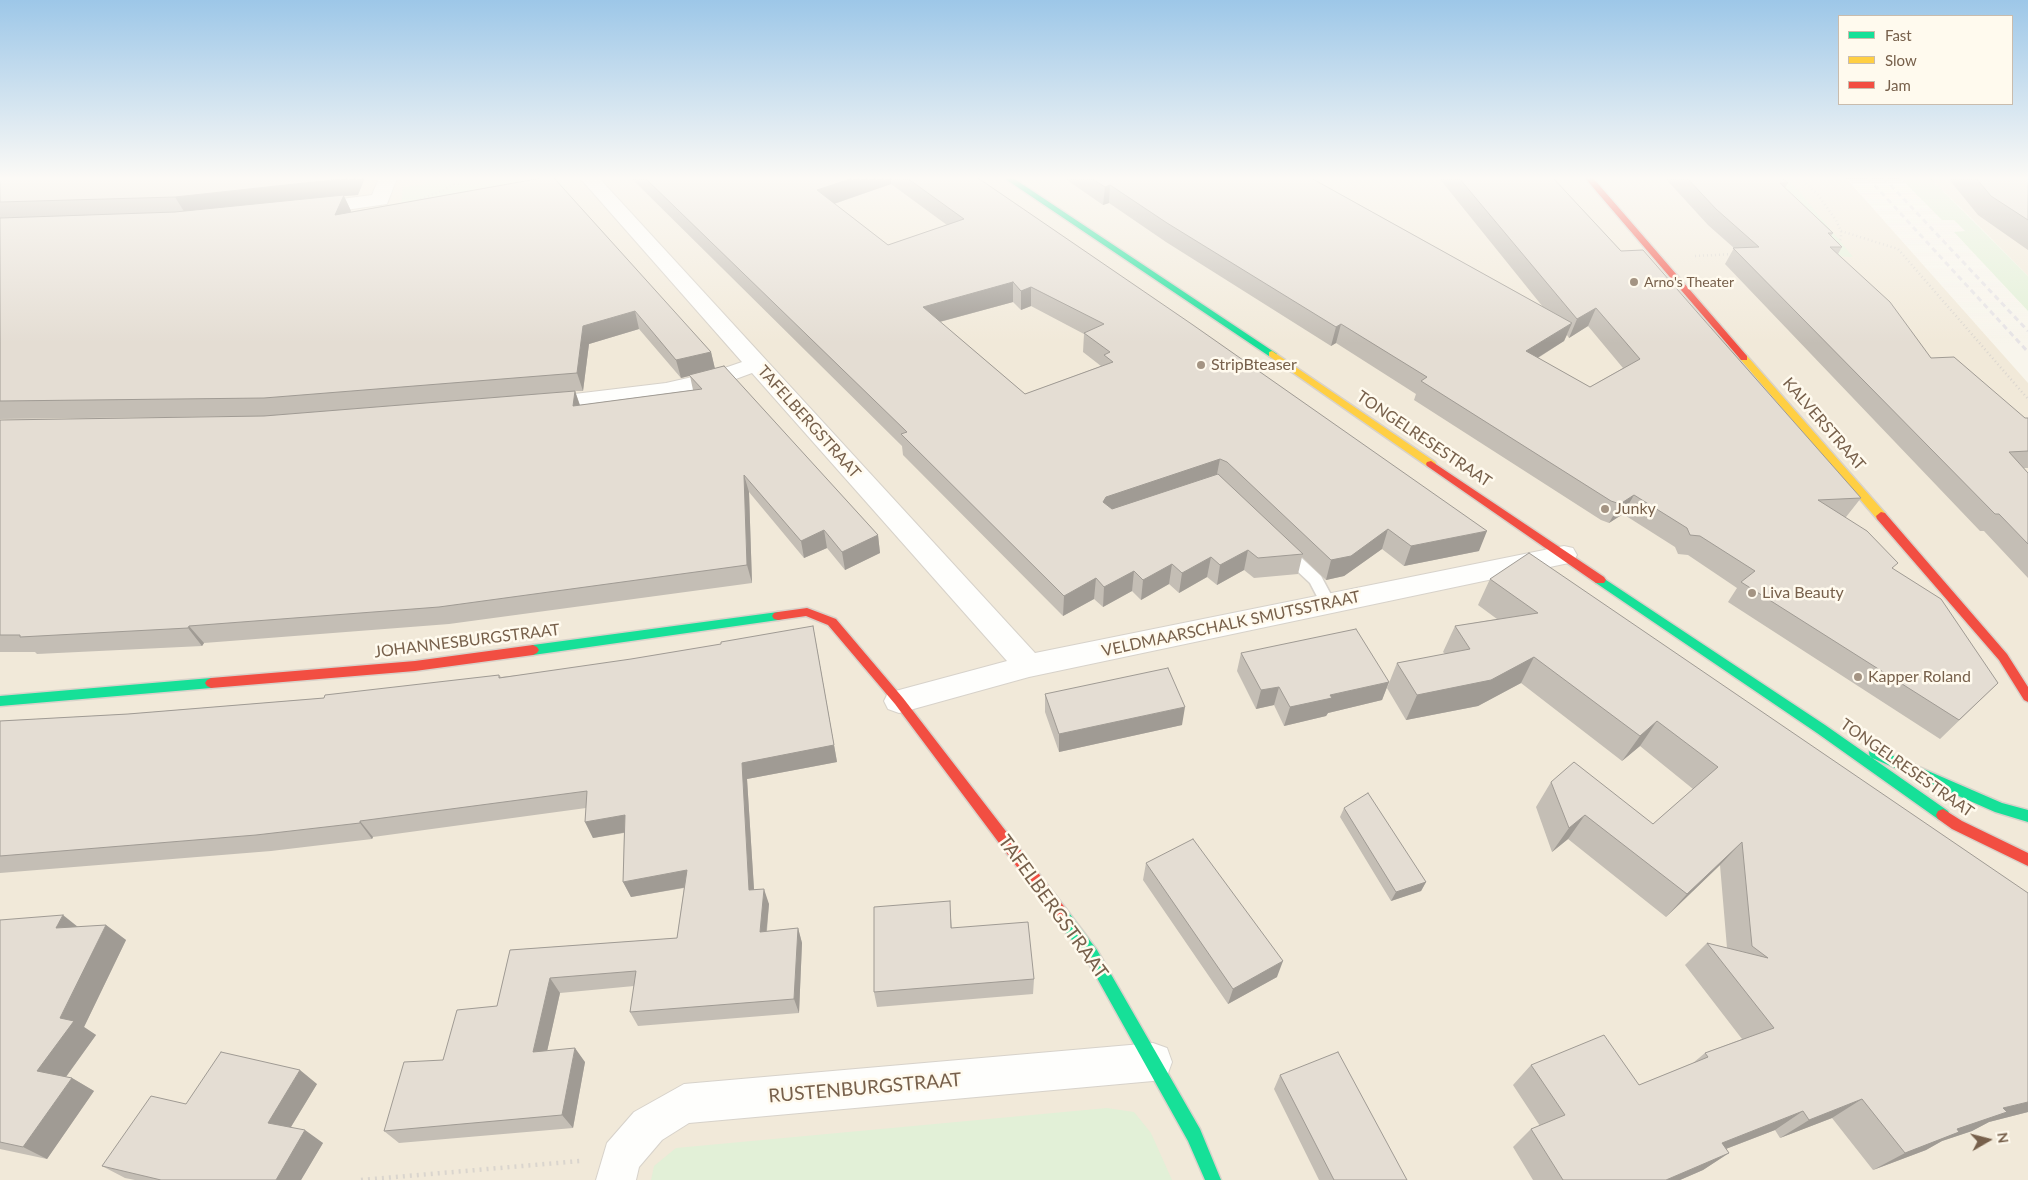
<!DOCTYPE html>
<style>
body{margin:0}
#map{position:relative;width:2028px;height:1180px;overflow:hidden;background:#f8f5ec;font-family:Lato,sans-serif}
canvas{display:block}
.legend{position:absolute;left:1838px;top:15px;width:175px;height:90px;box-sizing:border-box;background:#fffaee;border:1px solid #c9bcad;margin:0;padding:6px 9px;list-style:none;font-size:15px;color:#77604b}
.legend li{display:flex;align-items:center;gap:10px;height:25px}
.legend b{width:25px;border:1px solid #c9bcad}
.north{position:absolute;left:1963px;top:1115px;width:50px;height:50px;-webkit-text-stroke:4px #fffaee;paint-order:stroke;rotate:82deg;font-size:14px;font-weight:700;line-height:20px;text-align:center;color:#77604b}
.north::after{content:'';display:block;margin:auto;width:18px;height:22px;background:#77604b;clip-path:polygon(50% 0,100% 100%,50% 72%,0 100%)}
</style>
<div id="map">
<canvas width="2028" height="1180"></canvas>
<ul class="legend">
<li><b style="height:6px;background:#16e098"></b>Fast</li>
<li><b style="height:6px;background:#ffcf43"></b>Slow</li>
<li><b style="height:6px;background:#f24e42"></b>Jam</li>
</ul>
<div class="north">N</div>
</div>
<script>
const c = document.querySelector('canvas').getContext('2d');
c.lineJoin = 'round';
function paint(path, color) {
  c.fillStyle = color;
  c.fill(path, 'evenodd');
}
function toPath(rows) {
  const path = new Path2D();
  for (const r of rows) {
    path.moveTo(r[0], r[1]);
    for (let i = 2; i < r.length; i += 2) path.lineTo(r[i], r[i + 1]);
  }
  return path;
}
function stroke(path, color, width, dash) {
  c.strokeStyle = color;
  c.lineWidth = width;
  c.lineCap = dash ? 'butt' : 'round';
  c.setLineDash(dash || []);
  c.stroke(path);
}
function drawText(font, color, halo, rows, align = 'center') {
  c.font = font + ' Lato,sans-serif';
  c.lineWidth = 5;
  c.setLineDash([]);
  c.textBaseline = 'middle';
  c.strokeStyle = halo;
  c.fillStyle = color;
  for (const [text, x, y, turn = 0] of rows) {
    c.save();
    c.translate(x, y);
    c.rotate((+turn || 0) * Math.PI / 180);
    c.textAlign = isNaN(turn) ? turn : align;
    if (halo) c.strokeText(text, 0, 0);
    c.fillText(text, 0, 0);
    c.restore();
  }
}
paint(toPath([
 [0,178,1846,178,2028,383,2028,1180,0,1180],
 [1930,178,2028,178,2028,276,1972,219]
]), '#f1e9d9');
paint(toPath([
 [427,178,558,178,567,189,381,222,401,207,403,187,424,185],
 [1762,178,1788,178,1853,257,1820,256],
 [1900,178,1930,178,2028,276,2028,311,1954,232,1965,231,1954,220,1942,220],
 [1107,1108,1134,1112,1151,1133,1172,1180,651,1180,654,1166,676,1148]
]), '#e2f0d7');
const lane = toPath([
 [1286,547,1291,548,1321,576,1336,604,1333,608,1323,608,1310,583,1281,556,1279,552,1286,547]
]);
const street = toPath([
 [379,178,397,178,387,204,311,215,304,213,302,209,304,205,311,203,372,195,379,178],
 [580,178,599,178,1035,653,1564,546,1573,548,1577,555,1573,562,1564,564,1029,677,899,713,888,709,884,701,888,693,1007,661,752,373,725,383,666,397,541,412,533,410,529,405,533,400,541,398,666,383,710,373,742,362,580,178],
 [1153,1043,1167,1048,1172,1062,1167,1076,1153,1081,689,1123,662,1140,639,1167,636,1180,596,1180,607,1143,634,1112,684,1084,1153,1043]
]);
const fast = toPath([
 [1004,178,1013,178,1277,354,1275,356,1269,356,1004,178],
 [1600,576,1825,725,1948,811,1950,815,1948,819,1943,821,1938,819,1817,733,1596,583,1594,580,1600,576],
 [778,612,782,613,784,616,782,619,778,620,533,655,529,653,527,650,529,647,533,645,778,612],
 [211,678,215,680,217,683,215,686,211,688,0,706,0,696,211,678],
 [1875,748,2002,803,2028,810,2028,822,1995,812,1870,757,1869,753,1870,749,1875,748],
 [1061,907,1066,909,1097,950,1200,1129,1221,1180,1205,1180,1188,1141,1087,960,1056,919,1054,914,1056,909,1061,907]
]);
const slow = toPath([
 [1272,351,1435,462,1436,464,1435,466,1427,466,1269,356,1269,352,1272,351],
 [1744,355,1747,356,1885,513,1886,516,1885,519,1877,519,1741,360,1739,358,1744,355]
]);
const jam = toPath([
 [1585,178,1593,178,1747,356,1747,360,1741,360,1585,178],
 [1431,461,1604,577,1606,580,1604,583,1596,583,1427,466,1426,464,1427,462,1431,461],
 [1881,512,1885,513,2007,654,2028,687,2028,702,2024,700,1999,660,1877,519,1876,516,1881,512],
 [807,608,836,619,903,698,1066,909,1068,914,1066,919,1061,921,1056,919,895,704,828,625,806,616,778,620,774,619,772,616,774,613,778,612,807,608],
 [533,645,537,647,539,650,537,653,533,655,415,671,211,688,207,686,205,683,207,680,211,678,415,661,533,645],
 [1943,809,1962,821,2028,853,2028,866,1952,829,1938,819,1936,815,1938,811,1943,809]
]);
stroke(lane, '#d7d2ca', 3);
stroke(street, '#d7d2ca', 2);
stroke(fast, '#d8d2ca', 3);
stroke(slow, '#d8d2ca', 3);
stroke(jam, '#d8d2ca', 3);
stroke(toPath([
 [1800,178,1818,195,1836,220,1841,231,1841,239,1836,246],
 [454,184,537,178],
 [417,201,446,189,454,184,457,178],
 [1841,231,1898,249,2028,399],
 [1695,256,1734,254]
]), '#dad5ce', 2.5, [1, 3]);
stroke(toPath([
 [361,1180,580,1161]
]), '#dad5ce', 4.5, [2, 5]);
paint(lane, '#fefefc');
paint(street, '#fefefc');
paint(fast, '#16e098');
paint(slow, '#ffcf43');
paint(jam, '#f24e42');
stroke(toPath([
 [1868,178,2028,352],
 [1884,178,2028,331]
]), '#e6e3e5', 3, [5.5, 4]);
paint(toPath([
 [0,178,358,195,344,196,351,211,351,212,542,178,711,352,715,369,878,535,880,553,845,570,827,548,804,558,749,492,752,583,449,624,204,643,202,646,37,654,35,652,0,652,0,420,256,416,0,419],
 [639,329,681,378,690,376,693,390,580,405,575,391,583,391,589,344],
 [631,178,978,178,1479,551,1404,566,1382,549,1344,576,1326,580,1302,557,1298,574,1254,578,1244,570,1217,585,1207,577,1179,593,1169,584,1141,600,1132,591,1103,607,1094,599,1063,616,903,455,902,446],
 [891,184,947,225,888,245,834,204],
 [1013,302,1021,310,1031,306,1084,334,1083,352,1101,366,1025,394,940,322],
 [1064,178,1311,178,1543,307,1439,178,1553,178,1621,251,1861,498,1846,517,1845,517,1998,683,1940,739,1728,602,1737,588,1688,555,1678,554,1675,547,1623,514,1609,523,1601,520,1414,400,1416,394,1336,343,1331,346,1166,242,1109,203,1103,205],
 [1588,326,1623,368,1590,387,1538,358,1564,341,1567,335,1569,338],
 [1665,178,1782,178,1788,183,1785,188,1833,233,1831,236,1842,247,1838,254,1931,358,2025,418,2028,418,2028,468,2024,468,2028,473,2028,578,1984,531,1980,531,1725,264,1734,248,1708,225],
 [1948,178,2028,178,2028,250,1978,215],
 [1490,579,2028,893,2028,1112,1989,1122,1972,1131,1942,1141,1926,1150,1873,1170,1832,1118,1780,1138,1775,1130,1726,1149,1729,1153,1703,1170,1680,1180,1533,1180,1513,1147,1531,1129,1540,1126,1513,1085,1531,1065,1639,1085,1693,1063,1705,1053,1742,1039,1685,965,1707,943,1727,948,1720,865,1666,917,1568,839,1552,852,1536,807,1551,782,1653,824,1693,789,1640,746,1622,761,1521,683,1478,706,1406,720,1387,688,1397,663,1445,654,1443,652,1455,626,1497,619,1478,605],
 [816,643,837,762,747,779,754,890,769,904,767,931,798,928,802,943,799,1013,638,1026,630,1012,634,986,560,993,547,1051,585,1062,573,1128,399,1143,384,1131,443,1060,497,1006,510,950,677,938,684,888,631,897,623,882,624,833,593,838,585,822,586,808,373,837,372,839,271,851,0,873,0,721,128,714,324,698,499,675,501,677],
 [1241,653,1389,682,1382,700,1328,713,1326,716,1284,726,1274,705,1256,709,1237,671],
 [1045,694,1182,725,1059,752,1045,712],
 [1344,808,1426,882,1421,891,1391,901,1340,817],
 [1146,863,1277,977,1228,1004,1143,880],
 [951,918,952,928,1034,979,1033,994,877,1007,874,992],
 [0,920,78,927,106,925,126,940,84,1027,96,1035,66,1077,72,1078,94,1091,47,1159,0,1149],
 [1280,1075,1407,1180,1319,1180,1274,1089],
 [317,1084,291,1127,323,1143,301,1180,135,1180,125,1178,102,1166,186,1104]
]), '#c4beb5');
paint(toPath([
 [350,178,365,178,358,195,344,196,351,211,343,231,185,213,175,197],
 [853,178,891,178,891,184,819,209,817,190],
 [1110,185,1109,203,1103,205,1105,187],
 [1013,282,1013,302,924,326,923,307],
 [1031,287,1031,306,1021,310,1021,291],
 [1596,308,1588,326,1569,338,1577,319],
 [635,311,639,329,589,344,583,391,577,373,583,326],
 [1572,323,1564,341,1518,370,1526,351],
 [1341,324,1336,343,1331,346,1336,327],
 [711,352,715,369,681,378,676,360],
 [575,391,581,409,573,406],
 [1220,459,1216,479,1101,522,1103,502,1106,497],
 [744,475,749,492,752,583,747,565],
 [1634,495,1623,514,1609,523,1620,504],
 [1388,529,1382,549,1344,576,1326,580,1331,560],
 [824,530,827,548,804,558,801,541],
 [1487,531,1479,551,1404,566,1411,546],
 [878,535,880,553,845,570,842,552],
 [1248,550,1244,570,1217,585,1220,565],
 [1211,557,1207,577,1179,593,1182,573],
 [1172,564,1169,584,1141,600,1143,580],
 [1134,571,1132,591,1103,607,1104,587],
 [1096,578,1094,599,1063,616,1064,596],
 [189,626,204,643,202,646,188,628],
 [813,626,837,762,747,779,755,905,749,890,742,763],
 [1534,657,1521,683,1478,706,1406,720,1417,695],
 [1389,682,1382,700,1328,713,1326,716,1284,726,1290,707,1330,695],
 [1279,687,1274,705,1256,709,1261,690],
 [1185,707,1182,725,1059,752,1059,734],
 [1657,721,1640,746,1622,761,1640,736],
 [625,815,633,831,593,838,585,822],
 [1585,815,1568,839,1552,852,1569,828],
 [360,821,373,837,372,839,360,823],
 [1742,842,1720,865,1666,917,1687,894],
 [687,870,693,886,631,897,623,882],
 [1426,882,1421,891,1391,901,1396,892],
 [764,889,769,904,765,946,760,932],
 [63,915,83,931,56,928],
 [106,925,126,940,84,1027,96,1035,60,1085,37,1071,60,1018],
 [798,928,802,943,799,1013,794,999],
 [1283,961,1277,977,1228,1004,1233,989],
 [550,978,560,993,544,1065,533,1052],
 [575,1048,585,1062,573,1128,562,1115],
 [300,1070,317,1084,286,1135,268,1123],
 [72,1078,94,1091,47,1159,23,1147],
 [1862,1099,1832,1118,1780,1138,1809,1120],
 [2028,1102,2028,1112,1989,1122,1972,1131,1942,1141,1926,1150,1873,1170,1905,1153,2003,1108],
 [1803,1111,1775,1130,1697,1160,1722,1143],
 [305,1130,323,1143,301,1180,276,1180],
 [1729,1153,1703,1170,1680,1180,1666,1180]
]), '#a09b94');
const building = toPath([
 [0,178,350,178,175,197,0,202,0,178],
 [542,178,554,178,711,352,676,360,635,311,583,326,577,373,264,398,0,401,0,218,175,212,344,195,335,215,542,178],
 [645,178,853,178,817,190,888,245,964,219,907,178,978,178,1193,325,1487,531,1411,546,1388,529,1351,556,1331,560,1227,462,1220,459,1106,497,1103,502,1112,509,1218,474,1303,554,1258,558,1248,550,1220,565,1211,557,1182,573,1172,564,1143,580,1134,571,1104,587,1096,578,1064,596,901,434,907,432,645,178],
 [1013,282,1021,291,1031,287,1104,324,1084,333,1110,352,1104,355,1113,362,1025,394,923,307,1013,282],
 [1091,178,1311,178,1572,323,1526,351,1590,387,1640,359,1596,308,1577,319,1459,178,1553,178,1621,251,1643,250,1704,320,1861,498,1818,500,1867,531,1898,563,1892,568,1941,599,1998,683,1959,720,1741,582,1755,571,1700,536,1690,535,1687,528,1634,495,1620,504,1611,501,1421,381,1427,377,1341,324,1336,327,1167,223,1110,185,1105,187,1091,178],
 [1687,178,1782,178,1788,183,1780,183,1833,233,1828,233,1842,247,1830,247,1890,302,1931,358,1954,357,2025,418,2028,418,2028,451,2009,452,2028,473,2028,544,1999,514,1995,514,1733,248,1759,247,1716,209,1687,178],
 [1976,178,2028,178,2028,220,1991,196,1976,178],
 [724,366,878,535,842,552,824,530,801,541,744,475,747,565,439,607,189,626,188,628,20,637,20,635,0,635,0,420,264,416,575,391,573,406,702,389,689,375,724,366],
 [1529,553,2028,893,2028,1102,2003,1108,2007,1112,1957,1129,1959,1132,1905,1153,1862,1099,1809,1120,1803,1111,1722,1143,1729,1153,1666,1180,1563,1180,1531,1129,1565,1115,1531,1065,1604,1035,1639,1085,1708,1057,1705,1053,1774,1028,1707,943,1768,958,1752,946,1742,842,1687,894,1585,815,1569,828,1551,782,1574,762,1653,824,1718,767,1657,721,1640,736,1534,657,1491,680,1417,695,1397,663,1470,649,1455,626,1538,613,1490,579,1529,553],
 [813,626,834,745,742,763,749,890,764,889,760,932,798,928,794,999,630,1012,636,971,550,978,533,1052,575,1048,562,1115,384,1131,404,1062,443,1060,457,1010,497,1006,510,950,677,938,687,870,623,882,625,815,585,822,587,791,360,821,360,823,256,835,0,856,0,721,128,714,324,698,325,695,499,675,499,678,631,659,721,644,721,642,813,626],
 [1356,629,1389,682,1330,695,1332,698,1290,707,1279,687,1261,690,1241,653,1356,629],
 [1168,668,1185,707,1059,734,1045,694,1168,668],
 [1368,793,1426,882,1396,892,1344,808,1368,793],
 [1193,839,1283,961,1233,989,1146,863,1193,839],
 [950,901,951,928,1028,922,1034,979,874,992,874,907,950,901],
 [63,915,56,928,106,925,60,1018,74,1021,37,1071,72,1078,23,1147,0,1142,0,920,63,915],
 [221,1052,300,1070,268,1123,305,1130,276,1180,161,1180,102,1166,151,1096,186,1104,221,1052],
 [1338,1052,1407,1180,1334,1180,1280,1075,1338,1052]
]);
paint(building, '#e4ddd3');
stroke(building, '#a09b94', 1);
const sky = c.createLinearGradient(0, 0, 0, 343);
sky.addColorStop(0, '#9dc7e8');
sky.addColorStop(0.52, '#fcfaf6');
sky.addColorStop(1, '#fcfaf600');
c.fillStyle = sky;
c.fillRect(0, 0, 2028, 343);
for (const [x, y, r, color] of [
 [1634,282,5,"#a49483"],
 [1201,365,5,"#a49483"],
 [1605,509,5,"#a49483"],
 [1752,593,5,"#a49483"],
 [1858,677,5,"#a49483"]
]) {
  const dot = new Path2D();
  dot.arc(x, y, r, 0, 2 * Math.PI);
  c.fillStyle = color;
  c.fill(dot);
  stroke(dot, '#fffaee', 2);
}
drawText('14px', '#77604b', '#fffaee', [
 ["Arno's Theater",1644,282]
], 'left');
drawText('16px', '#77604b', '#fffaee', [
 ["StripBteaser",1211,365],
 ["Junky",1615,509],
 ["Liva Beauty",1762,593],
 ["Kapper Roland",1868,677]
], 'left');
drawText('16px', '#77604b', '#fffaee', [
 ["TAFELBERGSTRAAT",809,422,48],
 ["KALVERSTRAAT",1824,424,49],
 ["TONGELRESESTRAAT",1424,439,34],
 ["VELDMAARSCHALK SMUTSSTRAAT",1231,624,-12],
 ["JOHANNESBURGSTRAAT",467,641,-7],
 ["TONGELRESESTRAAT",1907,768,35]
]);
drawText('19px', '#77604b', '#fffaee', [
 ["TAFELBERGSTRAAT",1053,907,54],
 ["RUSTENBURGSTRAAT",865,1088,-5]
]);
</script>
